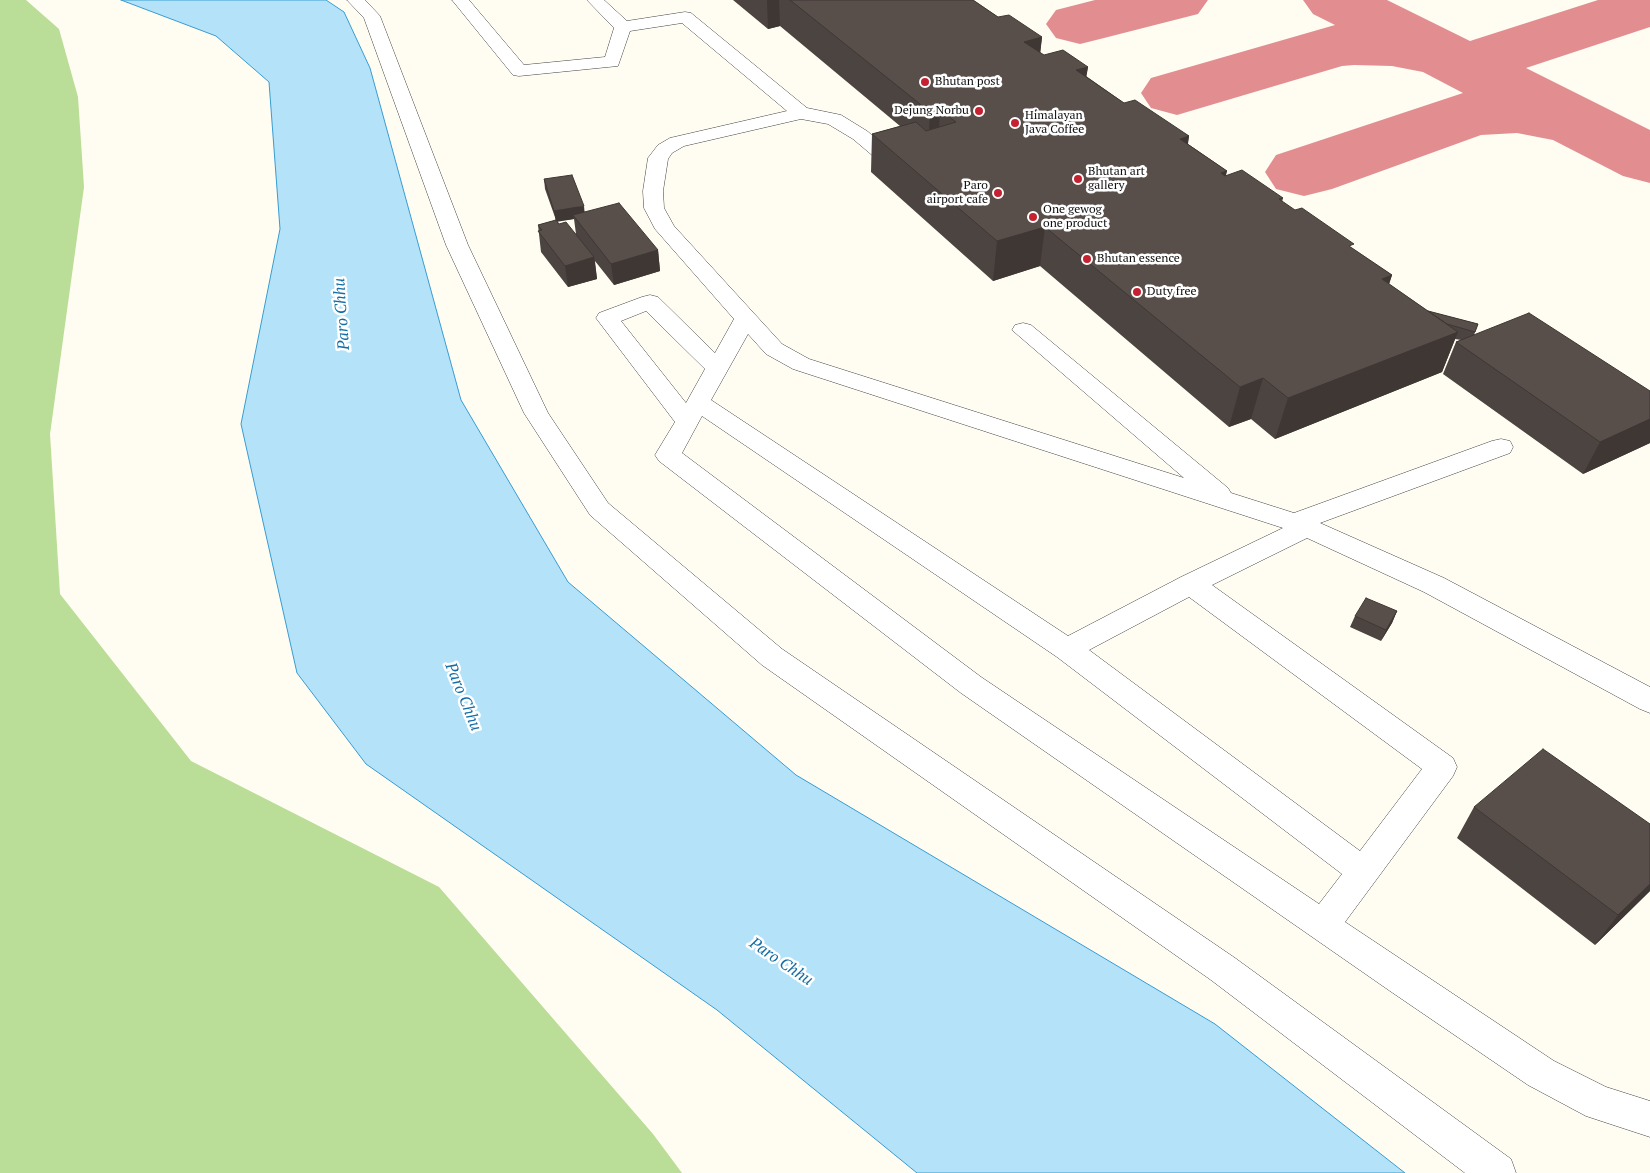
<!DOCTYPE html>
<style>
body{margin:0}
canvas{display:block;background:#fffcf1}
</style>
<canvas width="1650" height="1173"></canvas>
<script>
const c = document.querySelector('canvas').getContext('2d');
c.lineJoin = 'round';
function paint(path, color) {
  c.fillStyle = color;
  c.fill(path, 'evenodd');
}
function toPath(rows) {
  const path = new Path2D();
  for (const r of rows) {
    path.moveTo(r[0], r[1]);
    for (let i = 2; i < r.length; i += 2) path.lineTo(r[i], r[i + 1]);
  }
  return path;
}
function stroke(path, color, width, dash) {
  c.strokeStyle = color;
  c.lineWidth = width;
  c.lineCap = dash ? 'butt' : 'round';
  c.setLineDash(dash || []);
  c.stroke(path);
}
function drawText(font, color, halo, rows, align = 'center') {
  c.font = font + ' "PT Serif",serif';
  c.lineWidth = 5;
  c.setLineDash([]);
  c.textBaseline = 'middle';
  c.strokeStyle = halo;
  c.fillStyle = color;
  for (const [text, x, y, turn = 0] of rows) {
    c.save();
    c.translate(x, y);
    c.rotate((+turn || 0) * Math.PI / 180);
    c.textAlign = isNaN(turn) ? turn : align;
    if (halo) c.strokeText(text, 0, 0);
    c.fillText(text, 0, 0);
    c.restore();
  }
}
paint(toPath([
 [0,0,26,0,59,29,78,97,84,187,50,434,60,594,191,761,439,887,653,1134,682,1173,0,1173]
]), '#badd97');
const water = toPath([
 [121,0,326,0,344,12,370,68,461,400,568,582,796,775,1215,1024,1405,1173,917,1173,717,1010,366,764,297,673,241,424,280,229,269,82,216,36,121,0]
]);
paint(water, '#b4e2f8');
stroke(water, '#389cd2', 1);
paint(toPath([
 [1095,0,1208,0,1198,14,1104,38,1080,44,1056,38,1046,24,1056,10,1095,0],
 [1303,0,1387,0,1470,41,1598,0,1650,0,1650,27,1526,68,1650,130,1650,183,1623,176,1553,140,1517,133,1481,135,1332,189,1304,196,1276,189,1265,172,1276,155,1463,93,1423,72,1392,66,1354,65,1342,66,1177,115,1151,108,1141,93,1151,78,1335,25,1313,14,1303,0]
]), '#e28e91');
const minor = toPath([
 [347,0,365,0,380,16,468,245,548,413,608,503,782,649,1235,958,1511,1159,1516,1173,1465,1173,1211,980,762,665,590,515,524,413,446,245,364,18,347,0],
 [452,0,469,0,524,65,605,57,614,28,587,0,604,0,627,21,685,12,691,13,807,108,841,115,867,131,893,153,896,157,893,161,886,163,879,161,853,139,828,124,801,119,684,146,672,153,668,159,663,191,664,208,674,226,782,344,809,359,1184,478,1012,330,1015,325,1023,323,1031,325,1228,488,1231,493,1294,513,1492,441,1501,439,1510,441,1513,447,1510,453,1320,523,1444,578,1650,687,1650,713,1640,709,1424,592,1307,538,1212,585,1453,758,1457,767,1453,776,1345,922,1554,1061,1606,1087,1650,1101,1650,1137,1586,1116,1528,1085,1390,991,961,693,659,461,655,455,675,422,596,318,599,313,642,297,650,295,658,297,715,353,734,319,655,229,644,208,643,191,648,158,658,145,670,138,787,111,682,23,630,31,618,66,519,76,513,75,452,0],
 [646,311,705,369,686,403,621,321,646,311],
 [748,334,766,354,793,369,1283,528,1181,577,1068,636,711,400,748,334],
 [702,416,1057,657,1342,874,1319,904,981,677,682,453,702,416],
 [1189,597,1422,769,1360,851,1089,650,1189,597]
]);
stroke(minor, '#424242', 1);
paint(minor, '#fff');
paint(toPath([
 [733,0,973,0,998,17,1042,37,1040,53,1044,55,1088,67,1086,76,1124,103,1189,136,1188,144,1227,171,1225,176,1283,198,1282,202,1392,275,1389,284,1428,311,1478,324,1474,335,1650,391,1650,443,1583,474,1443,374,1456,342,1461,340,1455,339,1442,372,1275,439,1251,419,1229,427,1040,266,993,281,871,172,872,134,900,126,780,26,768,29],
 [544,179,585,212,658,250,660,271,614,285,595,261,597,279,568,287,541,252,538,225,556,220,545,189],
 [574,219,576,234,559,224,557,221],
 [1397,611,1392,623,1381,641,1350,627,1355,616],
 [1474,807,1650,824,1650,891,1595,945,1457,838]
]), '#4c4440');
paint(toPath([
 [767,0,779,0,780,26,768,29],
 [1042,37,1038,73,1024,42],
 [1088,67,1082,103,1076,70],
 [940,110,938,147,928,150,930,112],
 [1189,136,1182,174,1180,139],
 [1227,171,1218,209,1221,173],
 [584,206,585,217,573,215,574,219,556,222,554,211],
 [1045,227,1040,266,993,281,997,241],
 [658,250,660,271,614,285,611,264],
 [594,257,597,279,568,287,565,266],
 [1392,275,1379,315,1382,279],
 [1458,332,1442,372,1275,439,1288,398],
 [1263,378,1251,419,1229,427,1240,387],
 [1650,419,1650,443,1583,474,1600,442],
 [1397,611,1392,623,1381,641,1386,630],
 [1650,884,1650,891,1595,945,1618,915]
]), '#3e3734');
const building = toPath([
 [790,0,973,0,998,17,1009,15,1042,37,1024,42,1044,55,1063,50,1088,67,1076,70,1124,103,1135,100,1189,136,1180,139,1227,171,1221,173,1225,176,1242,170,1283,198,1279,199,1295,210,1302,208,1354,244,1349,246,1392,275,1382,279,1458,332,1288,398,1263,378,1240,387,1045,227,997,241,872,134,916,122,926,131,956,122,940,110,930,112,790,0],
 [572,175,584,206,554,211,544,179,572,175],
 [619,203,658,250,611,264,573,215,619,203],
 [556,220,559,224,566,222,594,257,565,266,538,231,542,230,538,225,556,220],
 [1428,311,1478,324,1475,332,1447,324,1428,311],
 [1529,313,1650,391,1650,419,1600,442,1456,342,1529,313],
 [1366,598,1397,611,1386,630,1355,616,1366,598],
 [1543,749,1650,824,1650,884,1618,915,1474,807,1543,749]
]);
paint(building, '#584f4b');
stroke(building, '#3e3734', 1);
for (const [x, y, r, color] of [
 [925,82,5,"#c42131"],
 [979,111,5,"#c42131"],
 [1015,123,5,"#c42131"],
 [1078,179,5,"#c42131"],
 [998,193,5,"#c42131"],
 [1033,217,5,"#c42131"],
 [1087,259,5,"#c42131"],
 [1137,292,5,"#c42131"]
]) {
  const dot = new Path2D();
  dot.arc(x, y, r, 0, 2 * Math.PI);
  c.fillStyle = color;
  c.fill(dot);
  stroke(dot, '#fff', 2);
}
drawText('12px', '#0f0f0f', '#fff', [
 ["Bhutan post",935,82],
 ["Dejung Norbu",969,111,"right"],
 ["Himalayan",1025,116],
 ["Java Coffee",1025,130],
 ["Bhutan art",1088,172],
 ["gallery",1088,186],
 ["Paro",988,186,"right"],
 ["airport cafe",988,200,"right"],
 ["One gewog",1043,210],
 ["one product",1043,224],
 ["Bhutan essence",1097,259],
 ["Duty free",1147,292]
], 'left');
drawText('italic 16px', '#136da6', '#fff', [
 ["Paro Chhu",342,314,-94],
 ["Paro Chhu",463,697,68],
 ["Paro Chhu",781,962,34]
]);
</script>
